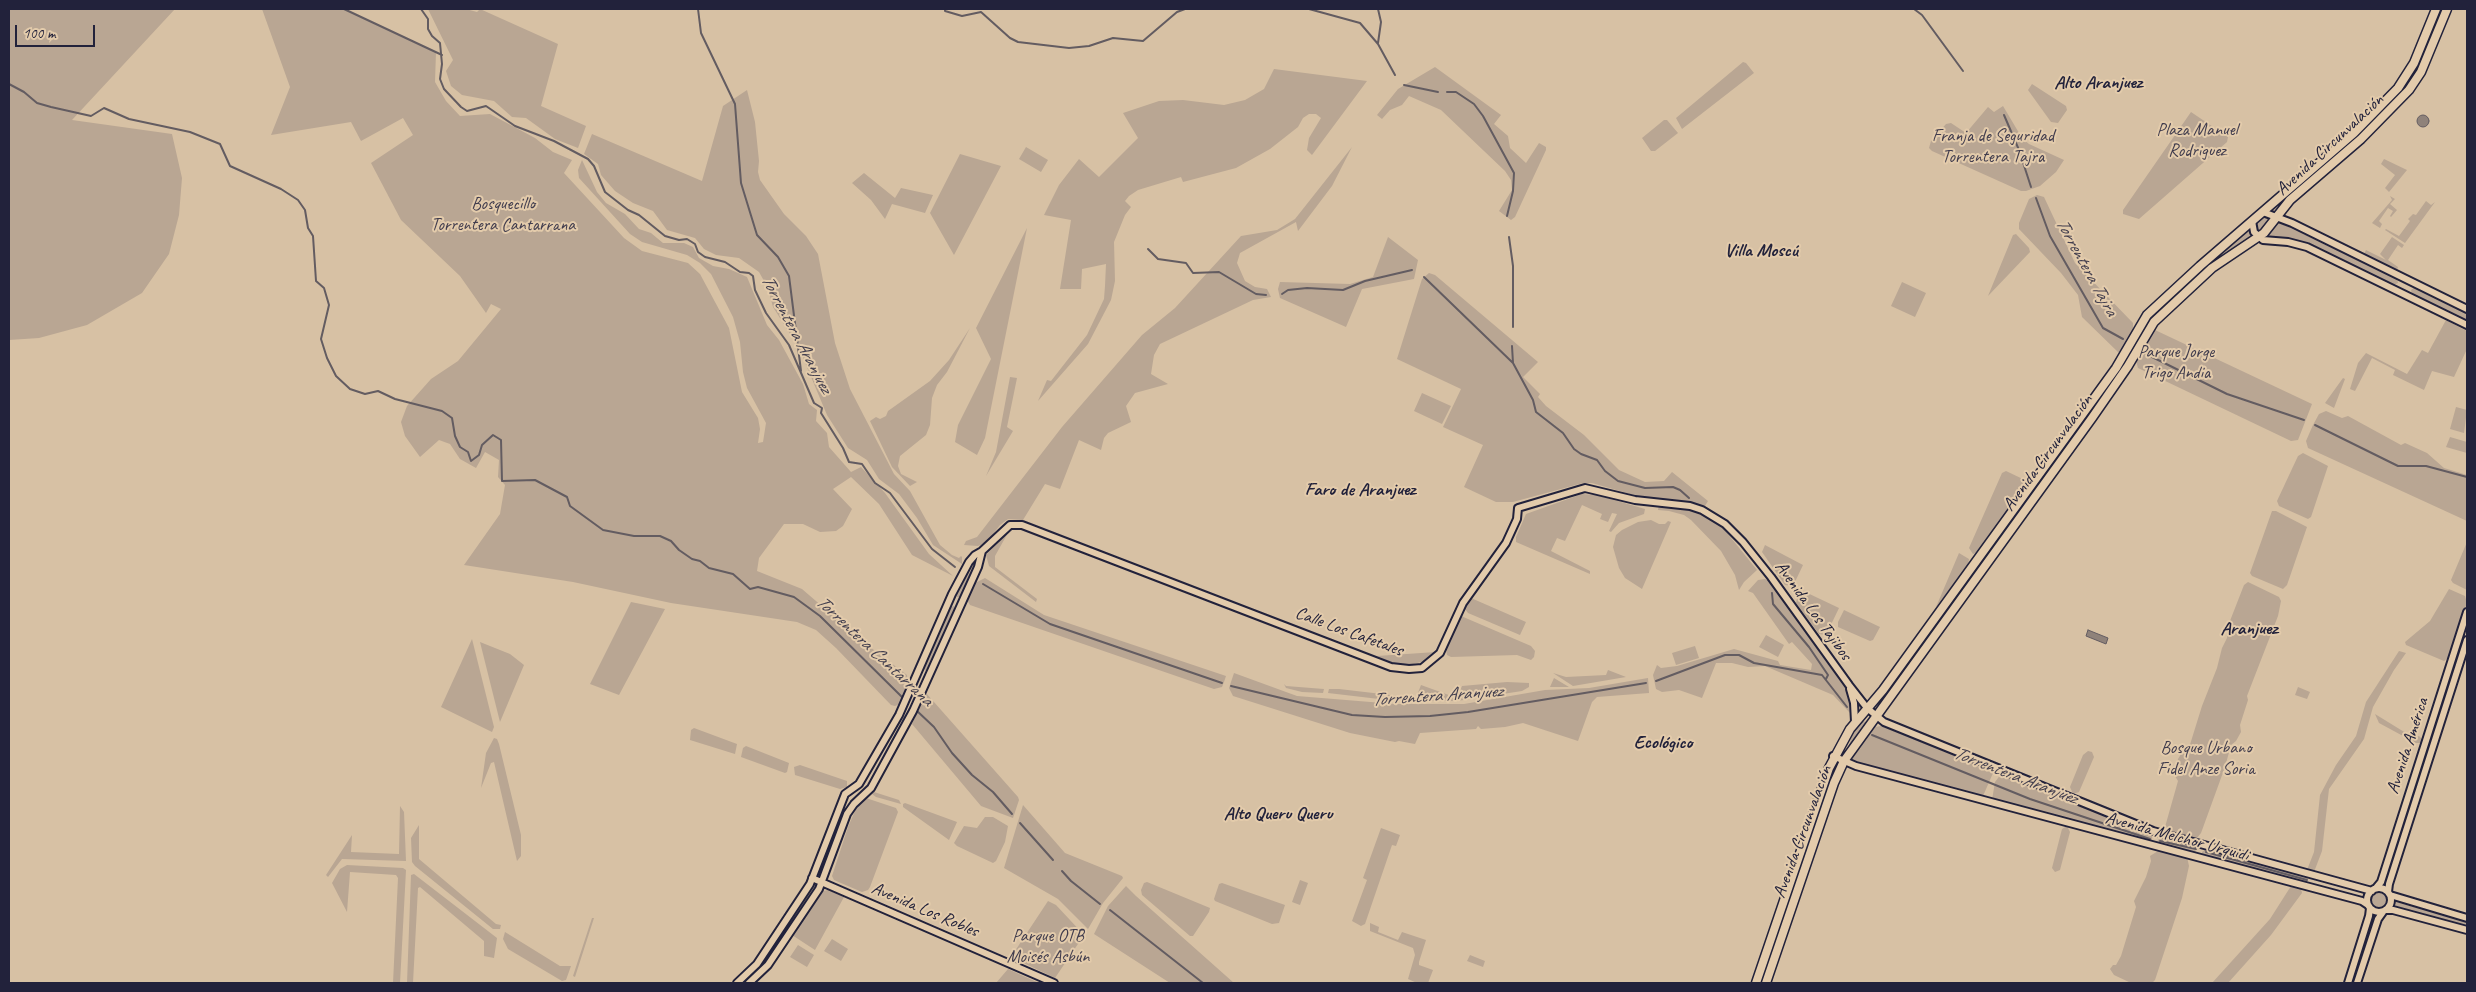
<!DOCTYPE html>
<meta charset="utf-8">
<style>
body{margin:0}
#map{position:relative;width:2476px;height:992px;overflow:hidden;background:#d7c1a4;font-family:Caveat,sans-serif}
canvas{display:block}
.frame{position:absolute;inset:0;border:10px solid #22223b;pointer-events:none}
.scale{position:absolute;left:15px;top:25px;width:80px;height:22px;box-sizing:border-box;border:2px solid #22223b;border-top:0;padding-left:6px;font-size:15px;line-height:18px;white-space:nowrap;color:#22223b;-webkit-text-stroke:4px #e3cbab;paint-order:stroke}
</style>
<div id="map">
<canvas width="2476" height="992"></canvas>
<div class="frame"></div>
<div class="scale">100 m</div>
</div>
<script>
const c = document.querySelector('canvas').getContext('2d');
c.lineJoin = 'round';
function paint(path, color) {
  c.fillStyle = color;
  c.fill(path, 'evenodd');
}
function toPath(rows) {
  const path = new Path2D();
  for (const r of rows) {
    if (r.length === 3) {
      path.moveTo(r[0] + r[2], r[1]);
      path.arc(r[0], r[1], r[2], 0, 2 * Math.PI);
      continue;
    }
    path.moveTo(r[0], r[1]);
    for (let i = 2; i < r.length; i += 2) path.lineTo(r[i], r[i + 1]);
  }
  return path;
}
function stroke(path, color, width, dash) {
  c.strokeStyle = color;
  c.lineWidth = width;
  c.lineCap = dash ? 'butt' : 'round';
  c.setLineDash(dash || []);
  c.stroke(path);
}
function drawText(font, color, halo, rows, align = 'center') {
  c.font = font + ' Caveat,sans-serif';
  c.lineWidth = 4;
  c.setLineDash([]);
  c.textBaseline = 'middle';
  c.strokeStyle = halo;
  c.fillStyle = color;
  for (const [text, x, y, turn = 0] of rows) {
    c.save();
    c.translate(x, y);
    c.rotate((+turn || 0) * Math.PI / 180);
    c.textAlign = isNaN(turn) ? turn : align;
    if (halo) c.strokeText(text, 0, 0);
    c.fillText(text, 0, 0);
    c.restore();
  }
}
paint(toPath([
 [9,9,175,9,72,120,172,134,182,178,179,215,169,254,142,293,87,325,39,338,9,340],
 [262,9,344,9,436,52,435,82,446,101,460,116,490,114,535,138,553,152,572,160,564,173,624,238,642,251,688,263,700,274,729,328,742,392,758,418,760,429,758,443,763,442,766,423,747,388,743,372,740,342,733,317,711,274,700,263,687,255,642,242,630,234,579,178,578,170,582,160,597,192,606,203,625,214,639,229,651,233,663,243,684,243,693,247,699,258,713,266,729,269,747,277,767,325,779,340,803,384,809,404,817,410,816,421,827,433,829,447,851,472,861,467,885,493,929,554,953,576,912,555,879,504,851,477,833,489,852,509,843,526,836,531,820,532,803,524,784,524,759,558,757,571,802,589,866,644,907,675,908,687,900,704,895,706,891,705,836,648,816,630,797,622,671,603,573,582,464,565,500,514,505,485,498,477,499,460,485,452,476,468,460,459,450,444,439,440,420,457,405,436,401,422,407,406,431,379,458,361,501,309,491,304,486,313,460,276,401,220,371,163,413,135,403,118,361,141,351,122,271,135,290,87],
 [428,9,466,9,477,12,480,9,558,44,541,106,586,126,578,148,555,139,526,118,512,117,494,101,462,95,451,86,446,71,453,60],
 [2440,9,2443,9,2413,78,2411,76],
 [1743,62,1746,63,1754,73,1682,129,1676,118],
 [1435,67,1501,115,1494,124,1508,136,1510,148,1526,163,1539,143,1546,147,1546,150,1515,217,1511,220,1499,211,1512,190,1511,180,1505,171,1441,110,1409,96,1402,105,1390,110,1382,119,1377,115,1398,89],
 [1274,69,1367,81,1312,155,1307,150,1309,138,1321,118,1316,114,1309,114,1303,118,1298,127,1270,149,1236,168,1183,182,1181,177,1138,190,1129,196,1125,201,1131,207,1125,215,1114,242,1115,281,1111,300,1088,344,1038,401,1047,380,1051,381,1087,335,1104,299,1105,286,1106,264,1082,269,1081,289,1060,289,1071,220,1044,215,1059,185,1079,159,1099,177,1138,138,1123,113,1159,101,1183,100,1224,105,1245,100,1264,89],
 [2032,84,2066,106,2067,110,2058,123,2051,122,2028,90],
 [2405,85,2407,87,2364,132,2362,130],
 [747,90,755,122,759,161,758,172,760,180,784,214,806,236,818,254,835,343,850,389,894,474,910,491,940,545,952,555,959,558,961,556,962,557,962,564,933,545,917,518,899,494,879,479,867,460,848,448,827,415,799,348,773,307,768,288,759,272,739,258,716,255,704,249,695,238,667,230,653,211,633,203,615,191,601,175,598,164,584,154,592,134,702,181,723,106],
 [2003,106,2022,138,2029,144,2064,160,2056,172,2040,186,2026,191,2021,191,1932,151,1929,148,1931,141,1946,124,1951,123,1966,133,1988,107,1994,112],
 [2191,112,2228,137,2227,142,2139,219,2123,214,2123,210],
 [1664,120,1667,120,1678,133,1655,151,1651,151,1642,138],
 [2349,141,2351,143,2277,213,2270,211],
 [1026,147,1048,160,1041,172,1019,159],
 [1352,147,1332,186,1298,231,1296,222,1240,253,1237,263,1245,281,1255,287,1267,289,1271,297,1253,300,1160,344,1154,355,1151,374,1168,384,1135,393,1126,406,1131,422,1108,433,1104,438,1101,450,1079,440,1060,489,1045,484,1023,520,1008,519,1000,525,986,543,978,546,964,545,966,541,977,537,1062,427,1142,335,1175,308,1241,236,1277,230,1295,219],
 [960,154,1001,166,954,255,930,213],
 [2384,159,2407,170,2389,192,2385,188,2395,175,2381,164],
 [864,173,895,198,901,188,933,195,925,213,892,204,885,219,871,200,852,183],
 [2037,195,2044,197,2075,263,2133,323,2133,331,2120,354,2082,317,2078,295,2061,273,2019,229,2019,223,2029,199],
 [2390,196,2395,199,2390,204,2397,210,2391,217,2390,216,2393,211,2388,208,2379,221,2382,224,2380,228,2372,223,2392,200],
 [2426,201,2431,205,2435,202,2405,243,2385,230,2386,229,2399,236,2410,221,2408,219,2413,214,2416,215],
 [2264,217,2269,218,2270,221,2259,232,2256,225],
 [2278,222,2397,279,2398,283,2393,285,2304,242,2266,236],
 [1027,228,985,438,977,455,955,442,958,425,991,359,976,328],
 [2250,229,2253,237,2210,265,2150,322,2123,368,2045,476,2042,475,2148,318],
 [2016,234,2029,248,2030,252,1988,296,2013,235],
 [1388,237,1418,260,1414,279,1362,289,1346,327,1280,298,1278,289,1280,282,1350,284,1373,277],
 [2392,237,2404,245,2402,248,2398,245,2388,260,2398,267,2397,270,2364,254,2366,250,2386,260,2380,254],
 [1429,273,1435,275,1538,362,1523,377,1540,394,1538,397,1546,406,1584,435,1619,470,1645,482,1664,481,1672,472,1708,501,1705,506,1637,496,1592,483,1583,483,1513,502,1496,502,1464,487,1483,445,1443,427,1461,389,1397,359,1422,279],
 [1902,282,1926,293,1915,317,1891,306],
 [2415,287,2467,313,2467,321,2412,294,2411,290],
 [2446,320,2467,331,2467,349,2454,377,2432,371,2424,390,2393,375,2395,370,2372,358,2355,391,2350,389,2358,363,2366,353,2407,374,2422,350,2428,353],
 [970,328,947,372,937,385,932,398,930,425,926,435,900,456,898,466,901,474,917,482,910,486,892,467,870,421,876,417,880,419,886,416,888,411,930,381,949,360],
 [2155,330,2312,404,2298,440,2291,441,2138,368,2136,361,2151,331],
 [1010,377,1017,378,1007,427,1013,431,986,476,996,452],
 [2343,378,2345,379,2334,408,2325,403],
 [1422,393,1451,406,1442,424,1414,411],
 [2456,407,2467,410,2464,433,2450,429],
 [2326,411,2342,418,2348,416,2401,445,2405,443,2427,453,2444,468,2467,475,2467,521,2308,448,2306,441,2313,425,2319,414],
 [2450,437,2467,442,2467,453,2446,447],
 [2303,453,2328,466,2311,517,2308,519,2279,506,2277,501,2298,456],
 [2006,471,2027,481,2028,484,1979,552,1973,554,1969,548,2002,473],
 [2034,486,2037,488,1876,710,1873,707],
 [1582,494,1597,495,1645,509,1644,514,1619,523,1611,532,1609,531,1617,514,1612,513,1608,522,1600,519,1602,514,1582,505,1565,541,1557,538,1551,551,1590,571,1590,574,1516,542,1516,537,1526,514],
 [1659,505,1694,511,1711,519,1723,528,1757,570,1744,582,1739,590,1735,575,1721,551,1691,520,1684,515,1669,511,1658,510],
 [2272,511,2276,511,2307,527,2287,585,2283,589,2252,576,2250,573],
 [1651,520,1659,524,1665,524,1668,521,1671,522,1642,589,1625,578,1619,568,1613,547,1616,535,1622,530,1638,522],
 [1009,531,995,556,995,567,1037,599,1036,602,989,566,986,555],
 [2467,542,2467,590,2453,583,2451,580],
 [1765,545,1803,565,1793,586,1785,585,1762,552],
 [1959,553,1969,559,1968,565,1936,607],
 [974,562,976,564,960,597,957,597,956,594],
 [985,578,1044,615,1226,676,1224,682,1222,687,1214,689,970,605,967,600,975,583],
 [1765,579,1768,580,1848,692,1850,713,1833,695,1765,666,1748,667,1732,663,1716,663,1702,698,1679,690,1662,692,1656,689,1653,675,1657,665,1661,668,1677,666,1734,649,1778,661,1780,665,1811,670,1812,664,1792,642,1789,644,1753,593,1748,591,1758,580],
 [2248,582,2279,597,2281,601,2278,616,2247,696,2248,700,2240,725,2241,732,2236,741,2231,745,2225,767,2201,833,2197,838,2192,839,2169,833,2165,827,2178,781,2175,776,2178,759,2181,754,2188,751,2202,706,2217,668,2222,648,2227,638,2228,626,2244,585],
 [1799,589,1839,608,1826,635,1819,634,1796,603],
 [2449,589,2465,596,2467,603,2448,658,2444,661,2406,645,2405,642,2430,621],
 [1471,598,1526,622,1520,635,1468,613,1465,609],
 [631,602,665,609,619,695,590,684],
 [954,606,954,610,929,668,925,671,924,668,937,637,951,607],
 [1844,610,1880,627,1873,640,1870,641,1838,627,1838,622],
 [1461,616,1531,646,1535,651,1534,657,1531,660,1517,655,1451,657,1447,655,1446,650],
 [1766,635,1784,645,1778,657,1759,647],
 [472,639,494,727,492,732,441,707],
 [480,642,510,654,524,665,500,722],
 [1695,646,1699,658,1676,665,1672,653],
 [2399,651,2406,653,2394,670,2373,707,2364,739,2329,789,2322,851,2314,872,2307,870,2314,852,2320,795,2336,765,2356,736,2366,702],
 [1436,652,1429,660,1409,665,1393,663,1377,656],
 [1608,670,1626,677,1573,686,1553,673,1566,677,1606,675],
 [2452,671,2453,671,2431,743,2428,742],
 [1234,673,1297,696,1395,704,1464,704,1545,690,1589,688,1648,678,1649,693,1597,697,1592,702,1578,741,1523,723,1505,727,1481,729,1478,726,1476,729,1420,733,1415,744,1399,741,1395,742,1350,733,1233,696,1229,688],
 [1554,678,1569,687,1550,687],
 [1507,682,1529,683,1529,687,1522,691,1457,701,1396,701,1328,693,1329,689,1339,689,1416,698,1421,685,1457,698,1462,686],
 [1284,684,1286,686,1324,689,1323,693,1302,692,1286,688],
 [2298,687,2310,692,2307,699,2295,695],
 [926,693,1018,797,1019,800,1013,818,981,806,912,724],
 [2375,714,2414,738,2419,736,2422,739,2421,743,2416,743,2379,723],
 [1861,721,1868,722,1847,752,1854,729],
 [1881,726,1992,770,1993,773,1983,796,1854,762,1852,758,1875,727],
 [694,728,737,744,735,754,690,740,691,730],
 [494,738,497,739,499,744,521,835,521,856,517,861,494,762,491,763,481,788,486,753],
 [746,746,789,763,787,772,785,773,741,757,743,748],
 [2088,751,2092,752,2094,757,2079,792,2073,794,2070,787,2083,755],
 [1834,764,1837,764,1800,869,1797,869],
 [800,765,847,781,847,787,840,789,795,775,794,767],
 [2001,774,2152,834,2152,840,2150,842,1992,800,1995,782],
 [874,792,899,800,901,804,876,797,872,794],
 [866,798,896,808,898,812,870,887,868,890,862,892,834,880,832,876,848,827,855,811],
 [905,803,957,822,949,840,903,807,903,804],
 [1023,805,1065,853,1122,876,1123,878,1103,903,1088,929,1058,899,1004,868],
 [400,806,404,812,406,861,342,859,328,877,326,875,352,835,351,852,399,854],
 [985,817,993,817,1008,826,1005,842,996,861,993,863,957,846,954,843,964,826,977,828],
 [2403,823,2405,823,2386,884,2384,883],
 [419,825,419,859,496,924,501,925,500,929,493,929,415,866,412,862,411,838],
 [2067,826,2070,832,2060,870,2055,872,2052,868,2062,829],
 [1381,828,1400,835,1396,846,1392,845,1365,924,1361,926,1352,921,1367,880,1363,878],
 [2160,837,2194,847,2196,852,2159,845,2157,842],
 [2206,849,2308,878,2307,882,2202,856,2202,852],
 [2158,851,2187,857,2189,866,2182,898,2155,980,2152,983,2131,983,2114,975,2110,969,2113,965,2116,965,2121,956,2136,907,2134,901,2146,877,2151,861,2150,856],
 [347,865,403,868,406,870,400,983,393,983,398,878,396,875,350,872,347,912,332,883,340,869],
 [414,874,497,938,494,958,484,956,484,941,420,887,418,888,413,983,407,983,411,875],
 [1300,880,1308,883,1300,905,1292,902],
 [1147,882,1210,908,1209,912,1193,936,1190,936,1142,895,1141,890,1144,883],
 [1222,883,1285,905,1279,923,1272,924,1215,901,1214,899,1219,884],
 [1126,886,1136,896,1234,983,1170,983,1094,934,1108,906],
 [2291,886,2301,888,2302,893,2271,935,2228,983,2212,983,2270,919],
 [828,890,844,897,815,950,792,935,823,891],
 [2379,900,8],
 [1048,901,1056,905,1084,935,1055,978,1011,957],
 [2396,902,2467,922,2467,927,2395,907],
 [592,918,594,918,575,977,573,976],
 [2372,918,2374,919,2354,983,2352,983],
 [1370,923,1379,927,1378,932,1398,940,1402,932,1426,940,1419,962,1419,965,1433,970,1428,983,1417,983,1408,979,1415,955,1413,948,1370,931],
 [505,932,560,966,571,966,566,980,562,981,508,949,503,939],
 [832,939,848,949,841,961,824,951],
 [798,945,814,955,807,967,790,957],
 [1470,955,1485,961,1483,967,1467,961],
 [1008,969,1039,983,996,983]
]), '#b9a693');
const water = toPath([
 [2423,121,6],
 [2088,630,2108,638,2106,644,2086,636,2088,630]
]);
paint(water, '#8f827a');
stroke(water, '#635c61', 1);
stroke(toPath([
 [344,9,442,55],
 [421,9,428,19,428,29,432,36,440,43,442,64,440,79,444,89,461,107,467,111,486,106,515,126,554,141,588,159,594,166,605,192,628,210,639,215,665,236,679,240,687,239,695,244,698,252,705,257,725,262,740,272,749,273,753,276,755,290,766,313,789,345,814,403,822,408,821,413,843,448,849,462,862,464,875,483,890,493,932,549,955,567],
 [698,9,701,33,735,104,741,183,757,235,778,257,789,276,801,371],
 [945,9,945,11,962,16,981,12,1010,38,1018,42,1069,48,1089,46,1113,38,1143,41,1177,12,1185,9],
 [1309,9,1360,23,1378,44,1395,75],
 [1914,9,1922,15,1963,71],
 [1378,43,1381,22,1378,9],
 [9,84,24,92,37,103,51,107,91,116,104,108,129,119,190,132,220,144,230,166,281,189,298,200,305,210,308,228,313,236,316,281,324,288,329,305,321,339,327,358,336,376,350,389,365,394,378,391,395,399,442,411,452,418,455,436,460,447,468,452,471,461,479,455,482,445,493,435,501,440,502,481,535,480,567,497,570,506,603,530,634,536,660,536,671,541,679,550,692,559,700,561,709,568,733,574,750,589,758,587,794,597,820,616,903,698],
 [1404,85,1438,92],
 [1447,92,1456,92,1474,104,1483,116,1514,173,1513,191,1507,216],
 [2004,115,2019,150,2031,187],
 [2036,198,2050,236,2103,328,2123,339],
 [1509,237,1513,266,1513,327],
 [1148,249,1158,259,1186,263,1193,273,1219,272,1256,294,1266,295],
 [1424,277,1513,363],
 [1282,294,1288,290,1307,288,1343,290,1365,281,1412,270],
 [1512,346,1513,363,1533,400,1536,412,1563,433,1574,449,1581,454,1597,460,1605,471,1618,481,1645,488,1673,487,1680,490,1689,498],
 [2144,353,2227,394,2304,420],
 [2315,425,2398,466,2426,466,2467,477],
 [983,584,1050,624,1222,683],
 [1772,593,1773,604,1809,647,1828,675,1826,679],
 [1656,681,1725,655,1739,655,1754,663,1822,675,1847,707],
 [1231,686,1352,715,1385,717,1430,716,1468,712,1646,683],
 [916,710,934,727,952,753,972,775,993,792,1012,814],
 [1872,735,2030,799,2150,839],
 [1020,823,1053,860],
 [2160,841,2196,849],
 [2206,852,2307,880],
 [1062,871,1071,881,1100,904],
 [1110,910,1203,983]
]), '#635c61', 2);
const secondary = toPath([
 [2263,212,2292,223,2467,309],
 [2252,221,2254,232,2263,240,2288,242,2307,247,2467,325],
 [1850,689,1854,703,1855,722],
 [1833,756,1856,766,2362,901,2368,905],
 [812,878,1054,983],
 [2379,900,12],
 [2376,888,2381,882,2467,612],
 [2388,892,2389,884,2467,640],
 [2390,895,2467,918],
 [2386,910,2393,910,2467,930],
 [737,983,757,964,810,884,845,794,859,784,899,715,952,594,969,562,975,555,982,551,1010,525,1022,525,1391,667,1409,669,1422,668,1440,653,1463,603,1506,543,1517,519,1518,508,1585,488,1635,500,1690,506,1702,510,1725,524,1743,542,1771,577,1849,685,1867,708,1884,722,2153,831,2372,891],
 [749,983,768,965,819,889,847,814,854,804,871,788,913,711,978,567,982,551],
 [2348,983,2369,916,2370,908],
 [2357,983,2378,919,2383,912]
]);
const trunk = toPath([
 [1756,983,1829,768,1850,729,1883,690,2116,368,2147,315,2200,266,2354,133,2398,88,2414,63,2436,9],
 [1766,983,1834,783,1844,761,2092,418,2128,366,2154,322,2212,268,2264,233,2290,200,2361,139,2409,90,2421,72,2447,9]
]);
stroke(secondary, '#22223b', 10);
stroke(trunk, '#22223b', 11);
stroke(secondary, '#e3cbab', 6);
stroke(trunk, '#e3cbab', 8);
drawText('18px', '#403c4d', '#e3cbab', [
 ["Plaza Manuel",2197,130],
 ["Rodriguez",2197,151],
 ["Franja de Seguridad",1993,136],
 ["Torrentera Tajra",1993,157],
 ["Bosquecillo",503,204],
 ["Torrentera Cantarrana",503,225],
 ["Parque Jorge",2176,352],
 ["Trigo Andia",2176,373],
 ["Bosque Urbano",2206,748],
 ["Fidel Anze Soria",2206,769],
 ["Parque OTB",1048,936],
 ["Moisés Asbún",1048,957]
]);
drawText('18px', '#22223b', '#e3cbab', [
 ["Avenida Circunvalación",2330,145,-43],
 ["Avenida Circunvalación",2048,453,-54],
 ["Avenida Los Tajibos",1813,611,54],
 ["Calle Los Cafetales",1349,632,20],
 ["Avenida América",2408,746,-72],
 ["Avenida Circunvalación",1803,832,-70],
 ["Avenida Melchor Urquidi",2177,837,15],
 ["Avenida Los Robles",925,910,23]
]);
drawText('bold 19px', '#22223b', '#e3cbab', [
 ["Alto Aranjuez",2098,83],
 ["Villa Moscú",1761,251],
 ["Faro de Aranjuez",1360,490],
 ["Aranjuez",2249,629],
 ["Ecológico",1663,743],
 ["Alto Queru Queru",1278,814]
]);
drawText('italic 19px', '#433f4e', '#e3cbab', [
 ["Torrentera Tajra",2086,267,61],
 ["Torrentera Aranjuez",796,334,62],
 ["Torrentera Cantarrana",874,651,43],
 ["Torrentera Aranjuez",1437,696,-4],
 ["Torrentera Aranjuez",2015,776,21]
]);
</script>
